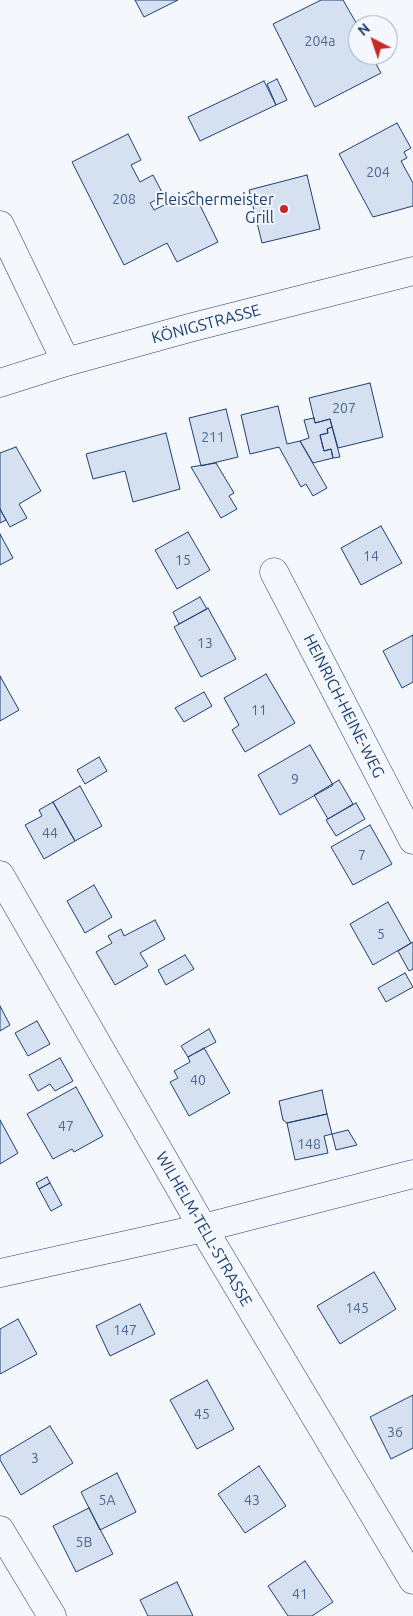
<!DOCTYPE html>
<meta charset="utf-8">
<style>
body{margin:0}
#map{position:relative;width:413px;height:1616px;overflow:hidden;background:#f4f7fb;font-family:Ubuntu,sans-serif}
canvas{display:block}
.north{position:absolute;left:348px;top:15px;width:50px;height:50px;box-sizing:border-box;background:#f4f7fb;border:1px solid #9eadc5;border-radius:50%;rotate:319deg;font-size:14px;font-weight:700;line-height:20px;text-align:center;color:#1d3f73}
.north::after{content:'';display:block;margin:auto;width:18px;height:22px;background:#c62828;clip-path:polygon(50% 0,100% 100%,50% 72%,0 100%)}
</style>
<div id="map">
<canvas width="413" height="1616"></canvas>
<div class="north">N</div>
</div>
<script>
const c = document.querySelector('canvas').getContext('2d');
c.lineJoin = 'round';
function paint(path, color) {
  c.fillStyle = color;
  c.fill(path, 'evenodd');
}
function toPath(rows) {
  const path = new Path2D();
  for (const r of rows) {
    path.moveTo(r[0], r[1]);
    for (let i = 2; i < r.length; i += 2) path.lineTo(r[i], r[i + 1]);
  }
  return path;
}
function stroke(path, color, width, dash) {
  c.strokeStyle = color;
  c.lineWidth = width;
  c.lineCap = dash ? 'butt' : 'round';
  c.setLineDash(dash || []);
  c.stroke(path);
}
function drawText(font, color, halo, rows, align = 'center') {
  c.font = font + ' Ubuntu,sans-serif';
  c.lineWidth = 4;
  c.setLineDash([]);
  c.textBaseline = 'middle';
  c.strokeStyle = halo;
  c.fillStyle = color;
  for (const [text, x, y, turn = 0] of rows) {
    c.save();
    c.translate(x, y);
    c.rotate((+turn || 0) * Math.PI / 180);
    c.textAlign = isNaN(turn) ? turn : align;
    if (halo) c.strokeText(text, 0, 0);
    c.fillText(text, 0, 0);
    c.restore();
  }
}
const building = toPath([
 [135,0,178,0,144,17,135,0],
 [321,0,343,0,358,26,358,55,371,55,381,73,315,107,273,24,321,0],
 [277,79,287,100,276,105,267,84,277,79],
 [264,81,276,105,200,141,188,117,264,81],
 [397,123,411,148,404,152,407,158,401,161,413,183,413,206,373,217,339,154,397,123],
 [128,134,141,160,131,165,140,182,153,175,164,196,150,203,154,210,193,191,218,242,177,262,167,243,124,265,72,162,128,134],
 [307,175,320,229,262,243,249,190,307,175],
 [370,383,383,437,338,448,330,419,315,423,309,398,370,383],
 [278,406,287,444,300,441,327,488,313,496,306,484,301,487,279,447,250,454,241,415,278,406],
 [226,409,238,457,201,466,189,418,226,409],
 [314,418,315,423,330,419,332,427,327,429,328,433,320,435,324,451,331,449,333,458,313,463,300,441,309,438,304,420,314,418],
 [332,427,340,457,333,458,331,449,324,451,320,435,328,433,327,429,332,427],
 [166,433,180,489,133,502,125,471,93,479,86,454,166,433],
 [16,447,41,491,19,504,27,518,10,527,0,509,0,453,16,447],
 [216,463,234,493,229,496,237,509,221,518,191,467,216,463],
 [0,509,6,520,0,523,0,509],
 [381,526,402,563,361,585,341,548,381,526],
 [188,532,210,570,177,589,155,550,188,532],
 [0,534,13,558,0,565,0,534],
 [200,597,207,609,179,624,173,612,200,597],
 [208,608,236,659,201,677,174,627,208,608],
 [413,635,413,682,402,688,383,651,413,635],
 [266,674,295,723,245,752,232,730,239,725,224,698,266,674],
 [0,676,19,710,0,721,0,676],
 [204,692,212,706,184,722,175,708,204,692],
 [310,745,333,785,280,815,258,775,310,745],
 [99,757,107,771,85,784,77,770,99,757],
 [339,780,353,804,328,819,314,795,339,780],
 [80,786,102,826,75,841,53,802,80,786],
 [53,802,75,841,44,859,25,825,42,816,39,810,53,802],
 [356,803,365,819,336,836,326,820,356,803],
 [370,825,392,864,353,885,331,847,370,825],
 [94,885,112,917,85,933,67,901,94,885],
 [388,902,411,943,373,965,350,924,388,902],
 [155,920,165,939,140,953,148,966,115,985,96,952,112,943,108,936,121,929,124,936,155,920],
 [413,942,413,969,409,971,398,951,413,942],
 [185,955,194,969,166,985,158,970,185,955],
 [405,973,413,987,386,1002,378,988,405,973],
 [0,1006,10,1025,0,1031,0,1006],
 [37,1021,50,1044,28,1056,15,1033,37,1021],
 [209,1029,216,1042,188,1057,181,1046,209,1029],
 [204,1048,230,1093,189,1116,170,1082,178,1078,174,1071,190,1062,188,1057,204,1048],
 [60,1058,73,1081,55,1091,50,1084,38,1091,29,1075,60,1058],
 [76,1087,103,1136,74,1152,72,1149,53,1159,27,1114,76,1087],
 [322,1090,327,1114,287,1123,283,1120,279,1101,322,1090],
 [327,1114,332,1134,324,1136,328,1153,295,1160,287,1123,327,1114],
 [0,1120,18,1153,0,1164,0,1120],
 [348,1130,357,1145,336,1150,332,1134,348,1130],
 [47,1177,50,1183,39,1189,36,1183,47,1177],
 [50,1183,62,1205,51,1211,39,1189,50,1183],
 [374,1272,396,1309,340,1344,317,1306,374,1272],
 [140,1304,155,1334,110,1356,96,1326,140,1304],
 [18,1319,37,1354,0,1374,0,1329,18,1319],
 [207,1380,234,1429,197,1449,170,1400,207,1380],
 [413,1395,413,1448,391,1459,370,1417,413,1395],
 [50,1426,73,1463,21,1495,0,1460,0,1456,50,1426],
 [259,1466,286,1506,245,1533,218,1494,259,1466],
 [117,1473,136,1512,100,1530,81,1492,117,1473],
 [89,1508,113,1554,76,1572,53,1526,89,1508],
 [305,1561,333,1602,312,1616,288,1616,268,1586,305,1561],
 [177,1582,193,1616,148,1616,140,1600,177,1582]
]);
paint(building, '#d5e0f0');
stroke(building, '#1d3f73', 1);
const minor = toPath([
 [0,225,66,362],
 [274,572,413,840],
 [0,875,203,1228,413,1580],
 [0,1273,203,1228,413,1174],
 [0,1530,52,1616]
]);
const major = toPath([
 [0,383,66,362,193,327,413,271]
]);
stroke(minor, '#1d3f73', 29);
stroke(major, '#1d3f73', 29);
stroke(minor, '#f4f7fb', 28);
stroke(major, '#f4f7fb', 28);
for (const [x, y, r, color] of [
 [284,209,5,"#c62828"]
]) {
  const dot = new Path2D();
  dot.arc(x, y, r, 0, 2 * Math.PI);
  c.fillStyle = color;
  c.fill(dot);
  stroke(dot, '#f4f7fb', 2);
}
drawText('14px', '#4b6792', null, [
 ["204a",320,41],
 ["204",378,172],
 ["208",124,199],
 ["207",344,408],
 ["211",213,437],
 ["14",371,556],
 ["15",183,560],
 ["13",205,643],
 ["11",259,710],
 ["9",295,779],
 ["44",50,833],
 ["7",362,855],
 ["5",381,934],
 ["40",198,1080],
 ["47",66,1126],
 ["148",309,1144],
 ["145",357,1308],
 ["147",125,1330],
 ["45",202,1414],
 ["36",395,1432],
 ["3",35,1458],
 ["5A",107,1500],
 ["43",252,1500],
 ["5B",84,1542],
 ["41",300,1594]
]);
drawText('16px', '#1d3f73', '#f4f7fb', [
 ["Fleischermeister",274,200],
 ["Grill",274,218]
], 'right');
drawText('16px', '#1d3f73', '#f4f7fb', [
 ["KÖNIGSTRASSE",206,324,-15],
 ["HEINRICH-HEINE-WEG",344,706,63],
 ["WILHELM-TELL-STRASSE",204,1229,60]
]);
</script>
